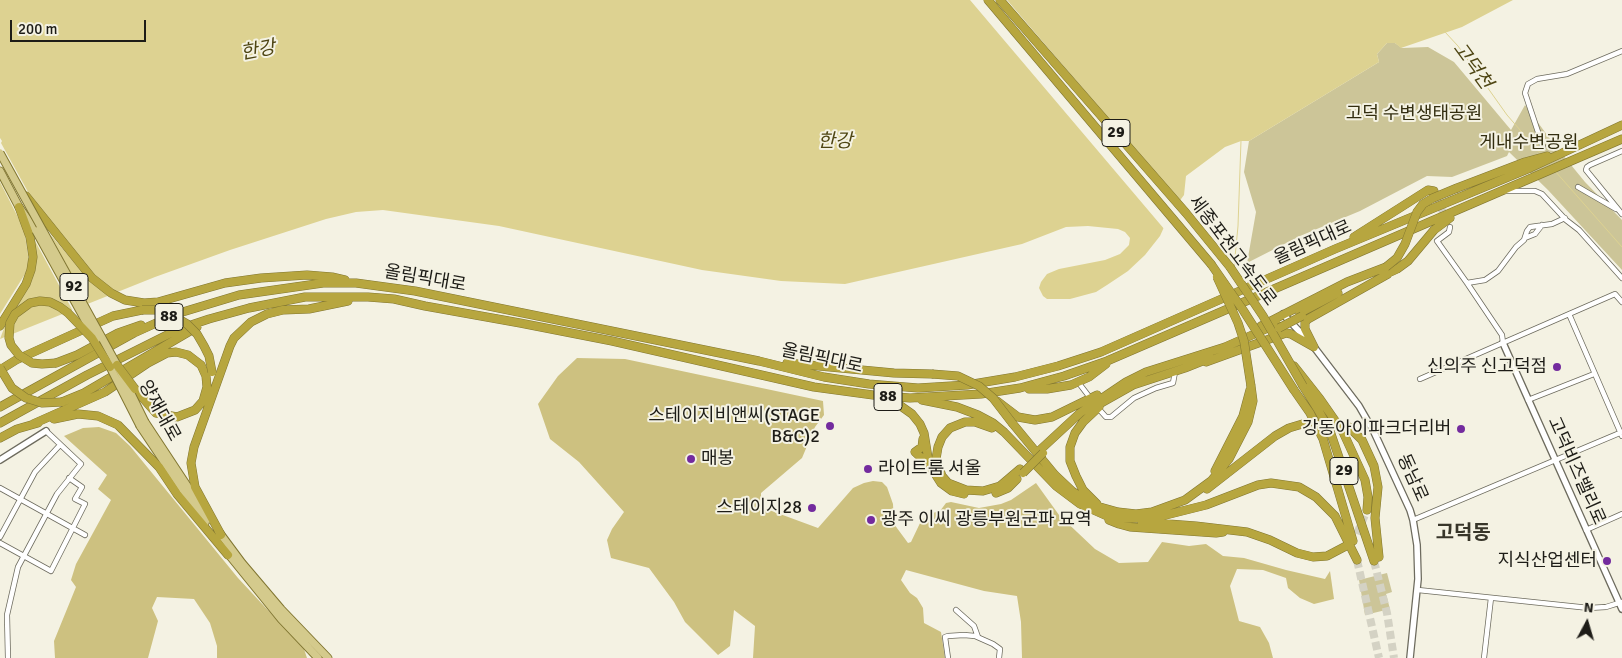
<!DOCTYPE html>
<meta charset="utf-8">
<style>
body{margin:0}
#map{position:relative;width:1622px;height:658px;overflow:hidden;background:#f4f2e3;font-family:Signika,sans-serif}
canvas{display:block}
.north{position:absolute;left:1562px;top:598px;width:50px;height:50px;-webkit-text-stroke:4px #f4f2e3;paint-order:stroke;rotate:6deg;font-size:14px;font-weight:700;line-height:20px;text-align:center;color:#1d1c17}
.north::after{content:'';display:block;margin:auto;width:18px;height:22px;background:#1d1c17;clip-path:polygon(50% 0,100% 100%,50% 72%,0 100%)}
.scale{position:absolute;left:10px;top:20px;width:136px;height:22px;box-sizing:border-box;border:2px solid #1d1c17;border-top:0;padding-left:6px;font-size:15px;line-height:18px;white-space:nowrap;color:#1d1c17;-webkit-text-stroke:4px #f4f2e3;paint-order:stroke}
</style>
<div id="map">
<canvas width="1622" height="658"></canvas>
<div class="north">N</div>
<div class="scale">200 m</div>
</div>
<script>
const c = document.querySelector('canvas').getContext('2d');
c.lineJoin = 'round';
function paint(path, color) {
  c.fillStyle = color;
  c.fill(path, 'evenodd');
}
function toPath(rows) {
  const path = new Path2D();
  for (const r of rows) {
    path.moveTo(r[0], r[1]);
    for (let i = 2; i < r.length; i += 2) path.lineTo(r[i], r[i + 1]);
  }
  return path;
}
function stroke(path, color, width, dash) {
  c.strokeStyle = color;
  c.lineWidth = width;
  c.lineCap = dash ? 'butt' : 'round';
  c.setLineDash(dash || []);
  c.stroke(path);
}
function drawText(font, color, halo, rows, align = 'center') {
  c.font = font + ' Signika,"Noto Sans KR",sans-serif';
  c.lineWidth = 4;
  c.setLineDash([]);
  c.textBaseline = 'middle';
  c.strokeStyle = halo;
  c.fillStyle = color;
  for (const [text, x, y, turn = 0] of rows) {
    c.save();
    c.translate(x, y);
    c.rotate((+turn || 0) * Math.PI / 180);
    c.textAlign = isNaN(turn) ? turn : align;
    if (halo) c.strokeText(text, 0, 0);
    c.fillText(text, 0, 0);
    c.restore();
  }
}
paint(toPath([
 [1387,43,1395,43,1402,48,1428,47,1454,62,1511,130,1525,105,1553,143,1585,182,1622,220,1622,270,1548,190,1509,152,1507,156,1494,161,1452,177,1427,176,1360,211,1300,236,1247,263,1256,212,1244,172,1249,141,1379,62,1377,54],
 [1387,573,1392,592,1386,594,1390,609,1365,615,1359,580]
]), '#ccc598');
paint(toPath([
 [577,358,625,359,823,401,824,415,815,427,802,458,761,493,761,507,818,528,853,488,864,483,873,481,882,482,887,487,893,504,894,524,908,543,911,542,921,521,929,514,940,511,946,503,951,502,979,508,1001,504,1011,500,1036,483,1059,515,1095,549,1119,563,1148,562,1162,542,1189,546,1206,544,1223,556,1244,558,1286,570,1325,579,1330,571,1334,599,1314,604,1300,598,1288,588,1286,578,1263,570,1237,569,1230,586,1239,621,1260,627,1269,643,1273,658,1022,658,1021,622,1017,596,984,591,906,570,901,580,910,593,917,598,923,608,924,623,941,632,945,658,753,658,755,626,734,610,730,646,718,655,685,622,674,602,649,568,611,558,607,540,612,529,624,512,579,462,550,439,538,404,558,376],
 [99,427,116,433,130,446,238,578,304,649,307,658,217,658,217,646,210,623,194,599,157,597,152,608,158,621,148,658,55,658,54,641,76,587,71,580,76,564,111,500,98,489,107,475,64,436,83,428]
]), '#cdc180');
paint(toPath([
 [0,0,1513,0,1462,27,1401,48,1395,43,1387,43,1377,54,1379,62,1249,141,1241,141,1225,147,1186,176,1184,195,1170,214,1160,236,1145,255,1128,271,1107,285,1096,292,1070,299,1047,299,1043,296,1039,288,1041,282,1047,274,1059,269,1105,260,1120,254,1129,245,1130,238,1125,232,1118,229,1088,226,1066,227,1022,244,845,284,781,281,702,270,499,226,383,210,356,212,326,219,230,250,155,277,0,339]
]), '#ddd291');
paint(toPath([
 [970,0,1007,0,1181,203,1173,215,1165,230],
 [0,138,2,141,1,143,33,201,90,281,50,234,89,307,74,313,34,239,34,273,32,280,6,323,0,339,0,314,25,274,28,267,28,255,24,229,0,182]
]), '#f4f2e3');
stroke(toPath([
 [1445,32,1458,46,1507,115,1541,154],
 [1555,171,1622,247],
 [1234,268,1238,226,1241,141]
]), '#ddd291', 1);
stroke(toPath([
 [1435,195,1447,221],
 [1309,422,1328,422,1349,427],
 [1349,543,1356,536,1367,510],
 [1357,560,1379,658],
 [1374,561,1387,613,1394,658]
]), '#d4d2c4', 8, [8, 4]);
const street = toPath([
 [1543,147,1525,93,1528,84,1537,79,1567,74,1622,51],
 [1622,151,1590,165,1587,167,1586,170,1622,214],
 [1578,187,1616,209],
 [1504,191,1535,191,1542,194,1566,220,1579,230,1622,278],
 [1450,227,1449,232,1437,241,1467,283,1502,335,1503,343],
 [1525,238,1535,234,1542,225],
 [1467,283,1485,280,1498,271,1516,247,1524,240,1527,231,1530,227,1552,224,1565,218],
 [1569,314,1622,436],
 [1420,379,1615,294,1622,302],
 [1078,382,1091,399],
 [1528,400,1594,374],
 [1097,407,1106,417,1111,417,1134,398,1156,388,1173,383,1175,372],
 [0,488,85,535],
 [1413,520,1622,432],
 [1586,530,1622,514],
 [0,537,35,472,60,445],
 [0,543,51,571,85,504,75,499,82,487,69,478],
 [1418,590,1589,608,1606,607,1622,602],
 [956,610,974,626,978,637],
 [8,658,7,615,18,567,57,494,81,464,46,431],
 [948,658,945,637,948,636,964,635,975,636,993,644,1000,649,999,658],
 [1484,658,1491,598]
]);
const secondary = toPath([
 [1283,314,1314,347,1359,406,1374,432,1410,510,1413,520,1417,545,1418,579,1410,658],
 [1503,343,1622,609],
 [0,460,46,431]
]);
const primary = toPath([
 [0,171,19,207,36,231],
 [145,422,209,519],
 [140,426,205,523],
 [219,532,242,563,281,609,328,658],
 [225,550,281,619,318,658]
]);
const highway = toPath([
 [988,0,1211,264],
 [1000,0,1186,213,1230,267],
 [1457,188,1525,162,1547,156],
 [26,196,92,278,111,293,125,300,144,303,158,302,225,283,261,278,307,275,332,277,345,280],
 [1354,237,1428,190,1434,191,1435,195],
 [1384,275,1397,269,1408,261,1434,230,1450,218],
 [1300,313,1338,293],
 [0,326,26,284,31,270,33,257,30,237,19,207],
 [1261,326,1347,282,1386,267],
 [1206,362,1286,333,1291,334,1314,347,1305,329,1305,322,1308,319,1388,274],
 [56,363,77,355,118,333,141,325],
 [787,363,894,373,932,374],
 [1294,366,1320,399,1343,432,1365,480,1368,497,1367,510],
 [0,370,16,360,113,316,142,310],
 [1303,386,1317,408,1330,431,1374,561],
 [1029,389,1047,389,1071,385,1089,377,1106,364],
 [1294,390,1310,413,1323,439,1353,541],
 [888,397,912,414,920,424,924,433,929,464,941,483,952,491,964,494],
 [922,400,957,407,978,415,993,423,1004,432,1056,486,1080,504,1107,516,1123,519,1158,517,1206,505,1258,485,1271,483,1299,487,1316,497,1335,516,1357,560],
 [997,401,1018,417,1035,420,1052,417,1097,395],
 [62,402,84,393,197,327],
 [0,407,134,333,176,314,239,295,323,283,356,283,415,291,759,361,824,377,869,384,918,388,967,385,1015,377,1058,366,1101,352,1335,249,1530,168,1622,125],
 [1094,407,1133,385,1185,368,1210,358],
 [54,419,78,414,98,416,118,425,159,467,177,494,228,555],
 [0,423,87,375,179,329,209,319,249,308,305,297,368,297,394,299,425,306,520,323,612,341,814,387,873,395,910,398,945,396,981,394,1020,388,1064,376,1107,361,1622,139],
 [33,424,105,392,148,363,167,353,176,352,188,355,201,365,206,376,207,387,203,401,195,410,177,417,156,413,135,389],
 [1013,424,1055,475,1072,491,1093,505,1118,512,1136,514,1152,512,1185,500,1211,481,1229,459,1248,422,1253,401,1251,386],
 [1349,427,1362,440,1374,466,1378,487,1375,518,1379,557],
 [992,428,975,422,965,422,950,428,942,437,938,447,936,459,942,476,948,483,966,490,983,491,1000,486,1020,469],
 [0,438,17,429,38,423],
 [923,439,922,447,915,452,929,465],
 [1040,450,1080,413,1126,382,1146,372,1225,347,1277,324],
 [1215,471,1243,416,1250,390],
 [1207,489,1275,436,1289,428,1309,422],
 [996,493,1008,488,1017,479],
 [1097,504,1083,490,1076,476,1070,461,1070,447,1075,433,1083,422,1099,407],
 [1109,520,1119,524,1130,527,1216,533,1223,532],
 [1142,522,1196,526,1247,532,1270,540,1297,553,1313,557,1327,556,1346,546],
 [221,535,195,487,191,463,194,447,230,346,234,338,251,322,267,314,283,310,309,309,348,301]
]);
stroke(street, '#6d6b5e', 6);
stroke(secondary, '#6d6b5e', 8);
stroke(primary, '#817631', 9);
stroke(highway, '#817631', 9);
stroke(street, '#fff', 4.5);
stroke(secondary, '#fff', 5.5);
stroke(primary, '#d4ca8c', 7);
stroke(highway, '#b7a63f', 8);
const primaryBridge = toPath([
 [0,153,117,365,145,422],
 [36,231,96,340],
 [108,363,140,426]
]);
const highwayBridge = toPath([
 [1211,264,1243,310,1294,390],
 [1230,267,1263,316,1303,386],
 [1386,267,1397,258,1405,244,1417,212,1423,204,1433,198,1457,188],
 [1217,277,1238,323,1244,341,1251,386],
 [142,310,155,310,170,314,187,324,197,334,204,346,209,356,212,372],
 [1279,328,1302,316],
 [56,363,42,364,32,363,19,355,11,345,9,338,10,323,15,314,30,303,40,301,50,302,60,307,68,313,92,338,110,367],
 [117,365,135,389],
 [0,368,12,388,26,398,42,403,62,402],
 [932,374,958,376,979,386,993,398,1013,424],
 [1023,473,1043,453]
]);
stroke(primaryBridge, '#817631', 9, []);
stroke(highwayBridge, '#817631', 9, []);
stroke(primaryBridge, '#d4ca8c', 7);
stroke(highwayBridge, '#b7a63f', 8);
for (const [x, y, r, color] of [
 [1557,367,5,"#732b9e"],
 [830,426,5,"#732b9e"],
 [1461,429,5,"#732b9e"],
 [691,459,5,"#732b9e"],
 [868,469,5,"#732b9e"],
 [812,508,5,"#732b9e"],
 [871,520,5,"#732b9e"],
 [1607,561,5,"#732b9e"]
]) {
  const dot = new Path2D();
  dot.arc(x, y, r, 0, 2 * Math.PI);
  c.fillStyle = color;
  c.fill(dot);
  stroke(dot, '#f4f2e3', 2);
}
for (const [x, y, w] of [
 [1116,133,28],
 [74,287,28],
 [169,317,28],
 [888,397,28],
 [1344,471,28]
]) {
  const box = new Path2D();
  box.roundRect(x - w / 2, y - 13.5, w, 27, 4);
  c.fillStyle = '#f4f2e3';
  c.fill(box);
  stroke(box, '#1d1c17', 1);
}
drawText('bold 16px', '#1d1c17', null, [
 ["29",1116,133],
 ["92",74,287],
 ["88",169,317],
 ["88",888,397],
 ["29",1344,471]
]);
drawText('18px', '#332e10', '#f4f2e3', [
 ["고덕 수변생태공원",1414,114],
 ["게내수변공원",1529,143]
]);
drawText('18px', '#1d1c17', '#f4f2e3', [
 ["올림픽대로",1313,243,-24],
 ["세종포천고속도로",1232,251,53],
 ["올림픽대로",425,279,10],
 ["올림픽대로",822,359,12],
 ["양재대로",159,411,61],
 ["고덕비즈밸리로",1576,471,66],
 ["동남로",1412,478,66]
]);
drawText('18px', '#1d1c17', '#f4f2e3', [
 ["신의주 신고덕점",1547,367],
 ["스테이지비앤씨(STAGE",820,416],
 ["B&C)2",820,437],
 ["강동아이파크더리버",1451,429],
 ["매봉",701,459,"left"],
 ["라이트룸 서울",878,469,"left"],
 ["스테이지28",802,508],
 ["광주 이씨 광릉부원군파 묘역",881,520,"left"],
 ["지식산업센터",1597,561]
], 'right');
drawText('italic 19px', '#4e4513', '#f4f2e3', [
 ["한강",258,51,-11],
 ["고덕천",1472,66,54],
 ["한강",835,142]
]);
drawText('bold 20px', '#373529', '#f4f2e3', [
 ["고덕동",1463,534]
]);
</script>
